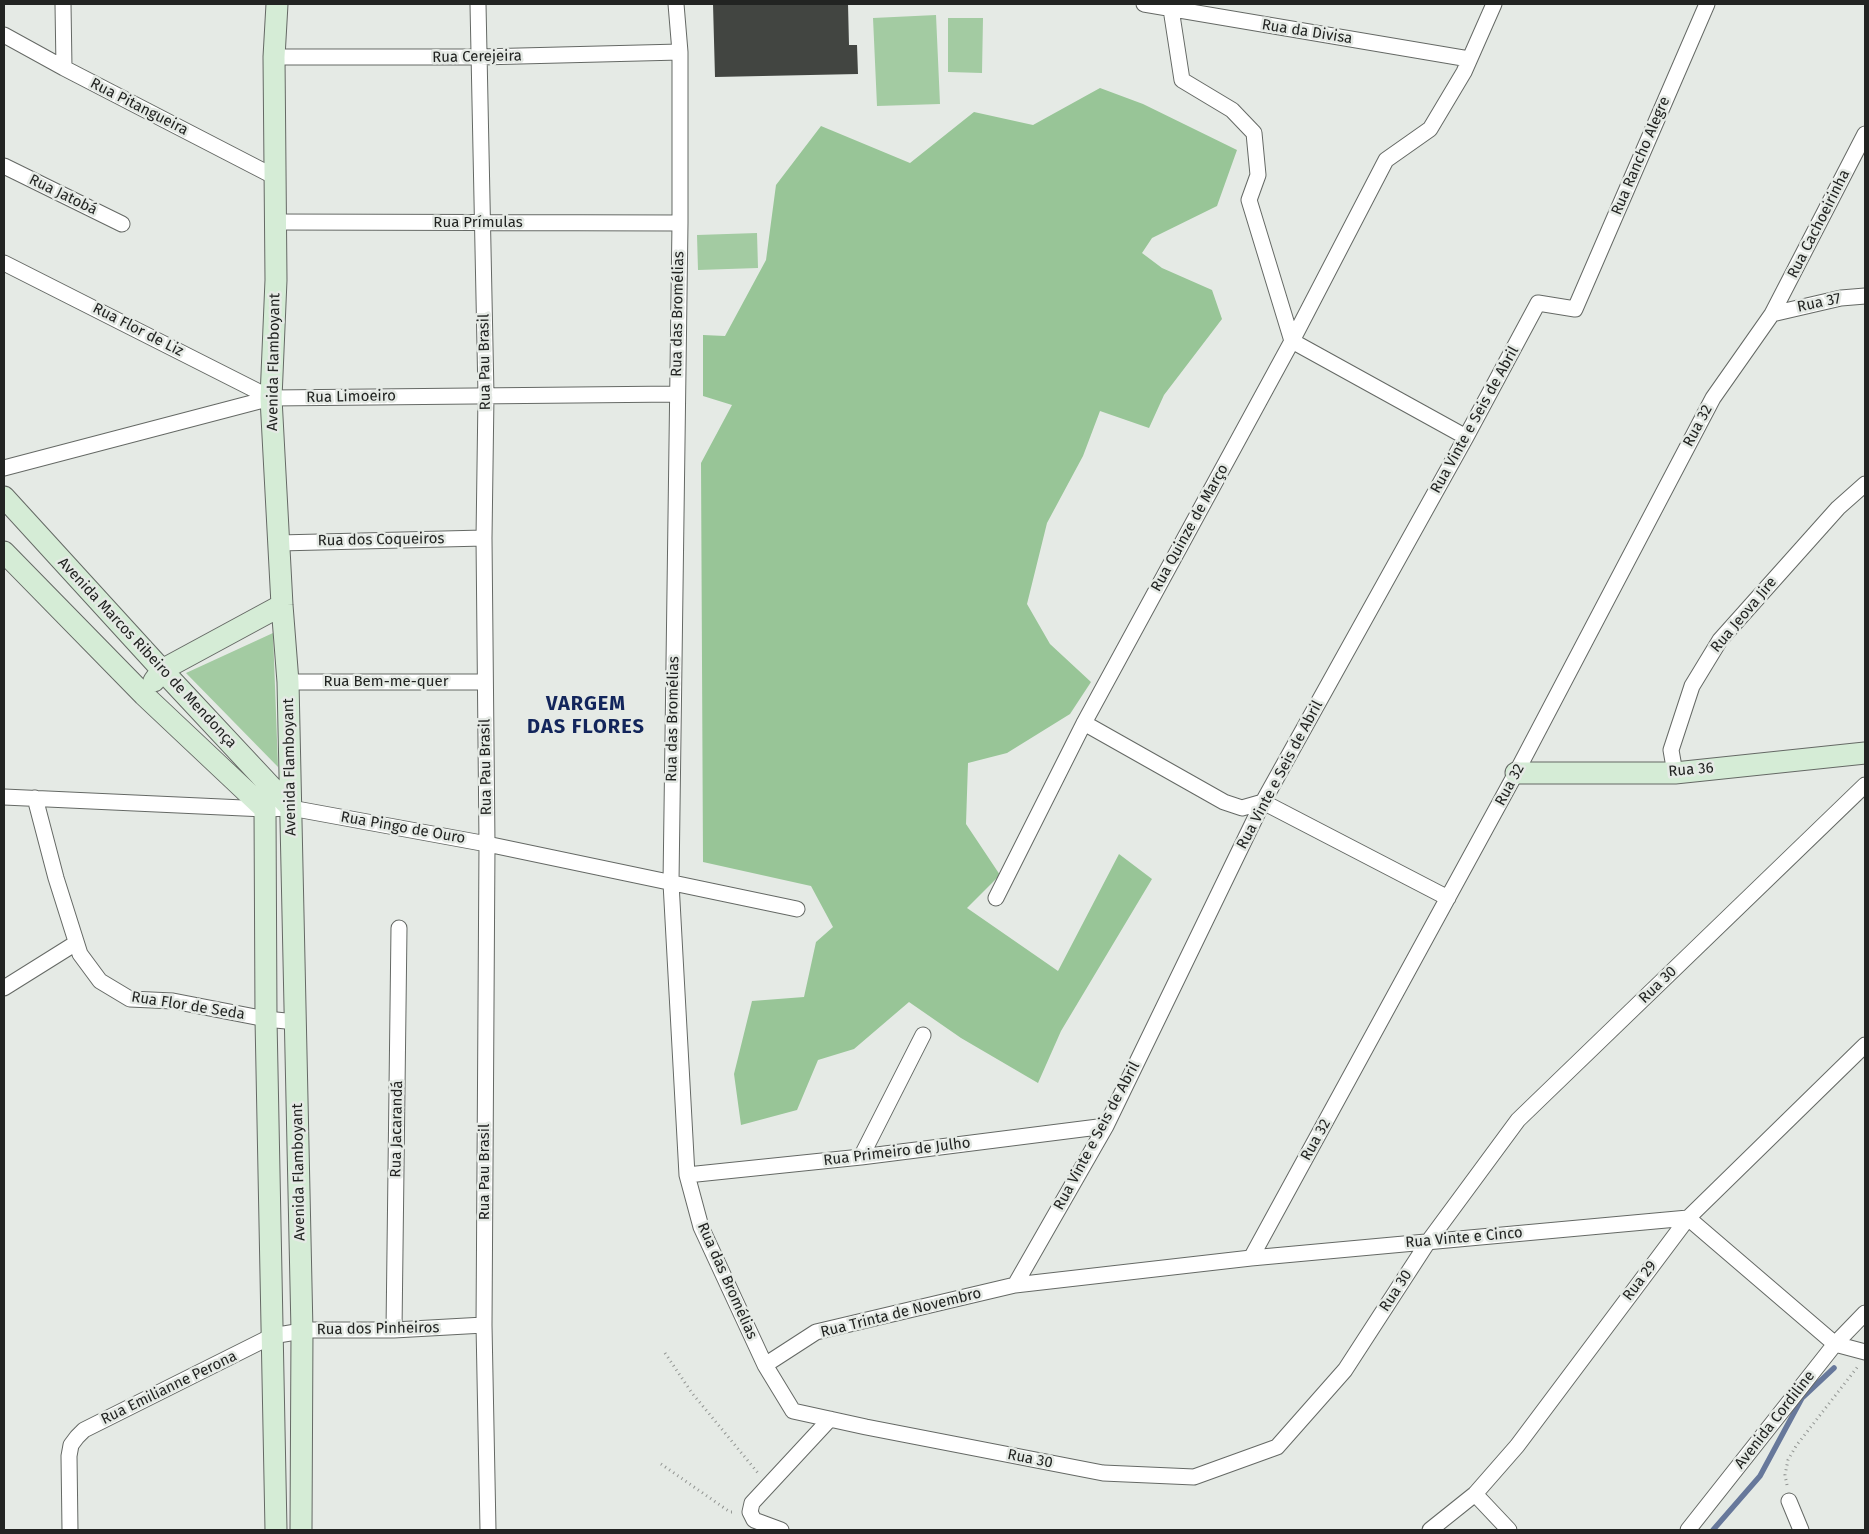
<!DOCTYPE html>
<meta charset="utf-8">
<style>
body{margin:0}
#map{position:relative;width:1869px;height:1534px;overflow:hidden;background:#e5eae5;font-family:"Fira Sans",sans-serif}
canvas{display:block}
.frame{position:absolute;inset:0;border:5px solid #222422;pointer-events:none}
</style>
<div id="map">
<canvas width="1869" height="1534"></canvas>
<div class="frame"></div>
</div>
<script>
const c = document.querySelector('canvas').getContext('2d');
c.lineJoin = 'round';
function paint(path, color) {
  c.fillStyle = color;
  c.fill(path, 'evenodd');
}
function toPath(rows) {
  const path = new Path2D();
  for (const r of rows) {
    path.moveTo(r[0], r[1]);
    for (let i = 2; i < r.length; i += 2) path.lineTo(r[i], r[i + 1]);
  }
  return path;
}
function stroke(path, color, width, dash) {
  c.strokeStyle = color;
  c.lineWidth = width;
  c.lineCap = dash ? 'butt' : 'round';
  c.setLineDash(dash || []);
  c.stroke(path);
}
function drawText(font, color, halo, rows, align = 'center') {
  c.font = font + ' "Fira Sans",sans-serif';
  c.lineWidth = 5;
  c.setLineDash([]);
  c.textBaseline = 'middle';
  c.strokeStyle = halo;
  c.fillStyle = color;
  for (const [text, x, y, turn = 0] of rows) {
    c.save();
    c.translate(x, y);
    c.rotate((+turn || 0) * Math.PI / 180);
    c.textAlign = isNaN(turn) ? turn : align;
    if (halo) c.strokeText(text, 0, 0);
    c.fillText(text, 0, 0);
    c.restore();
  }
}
paint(toPath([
 [936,15,940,104,877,106,873,18],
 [948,18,983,18,982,73,948,72],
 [757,233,758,268,698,270,697,235],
 [273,633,278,767,186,673]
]), '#a3cba2');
paint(toPath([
 [1100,88,1143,104,1237,150,1217,206,1152,238,1142,253,1162,268,1212,290,1222,319,1164,395,1149,428,1100,411,1083,456,1047,523,1027,604,1050,644,1091,682,1070,714,1007,753,968,763,966,824,1000,875,967,908,1058,971,1119,854,1152,879,1061,1031,1038,1083,961,1038,909,1002,854,1049,818,1060,797,1110,741,1125,734,1074,752,1001,804,997,816,942,833,927,811,886,703,862,701,463,732,405,703,396,703,335,725,336,766,260,776,185,821,126,910,163,974,112,1033,125]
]), '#98c597');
stroke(toPath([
 [1713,1530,1760,1476,1802,1398,1834,1368]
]), '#67789b', 5.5);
paint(toPath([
 [713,4,848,4,849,45,857,45,858,74,715,77]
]), '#424541');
const street = toPath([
 [63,4,64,68],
 [478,4,486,395,484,538,487,844,484,1325,488,1530],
 [676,4,680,52,680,223,671,883,687,1175,701,1227,765,1365,793,1411,866,1427,1103,1473,1194,1477,1277,1447,1345,1370,1428,1242,1518,1120,1865,785],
 [1144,4,1469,59],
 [1169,4,1171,9,1182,80,1232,110,1254,133,1258,175,1249,200,1292,341,1466,437],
 [4,35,64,68,275,177],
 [274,57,480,57,680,52],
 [4,166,122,224],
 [275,222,680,223],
 [4,263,271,398],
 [1772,314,1841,298,1865,296],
 [4,468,271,398,677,394],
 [279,543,484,538],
 [288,682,485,682],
 [1084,723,1224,802,1242,808,1263,802,1448,898],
 [1675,773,1671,750,1692,686,1720,640,1838,508,1865,484],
 [4,797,265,809,291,808,487,844,797,909],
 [35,798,56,878,80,954,100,981,130,999,173,1001,266,1019,296,1022],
 [996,898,1084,723,1292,341,1386,160,1430,129,1464,72,1494,4],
 [4,988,76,943],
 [861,1157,923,1035],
 [687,1175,861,1157,1106,1126],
 [1251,1258,1516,773,1713,398,1772,314,1865,134],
 [1015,1285,1106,1126,1263,802,1466,437,1538,303,1575,309,1707,4],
 [394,1330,399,928],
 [765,1365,816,1332,1015,1285,1251,1258,1688,1218,1835,1344,1865,1352],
 [1475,1494,1509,1530],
 [1789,1501,1801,1530],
 [70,1530,69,1456,71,1445,77,1437,84,1430,272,1336,308,1330,394,1330,484,1325],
 [781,1530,754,1520,750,1512,752,1503,830,1419],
 [1430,1530,1475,1494,1517,1446,1688,1218,1865,1045],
 [1688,1530,1835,1344,1865,1313]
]);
const secondary = toPath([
 [277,4,274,57,276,280,271,398,282,605,288,682,302,1331,301,1530],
 [4,497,162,670,291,808],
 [4,552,144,695,265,809,266,1019,276,1530],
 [154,681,162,670,282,605],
 [1516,773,1675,773,1865,753]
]);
stroke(street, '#656965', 17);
stroke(secondary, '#656965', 23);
stroke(toPath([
 [665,1353,692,1393,758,1473],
 [661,1464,730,1512,735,1512],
 [1787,1485,1785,1475,1788,1460,1796,1446,1859,1365]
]), '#929592', 3, [1, 4]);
stroke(street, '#fff', 15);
stroke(secondary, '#d5ecd6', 21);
drawText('15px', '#222422', '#e5eae5', [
 ["Rua da Divisa",1307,32,9],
 ["Rua Cerejeira",477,57,-1],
 ["Rua Pitangueira",139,107,27],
 ["Rua Rancho Alegre",1641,156,-67],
 ["Rua Jatobá",63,195,26],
 ["Rua Prímulas",478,223],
 ["Rua Cachoeirinha",1819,224,-63],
 ["Rua 37",1819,303,-12],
 ["Rua das Bromélias",678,314,-89],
 ["Rua Flor de Liz",138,330,27],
 ["Avenida Flamboyant",274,362,-89],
 ["Rua Pau Brasil",485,362,-91],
 ["Rua Limoeiro",351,397,-1],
 ["Rua Vinte e Seis de Abril",1475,420,-61],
 ["Rua 32",1698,426,-62],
 ["Rua Quinze de Março",1190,528,-61],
 ["Rua dos Coqueiros",381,540,-1],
 ["Rua Jeova Jire",1744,615,-50],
 ["Avenida Marcos Ribeiro de Mendonça",147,653,47],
 ["Rua Bem-me-quer",386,682],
 ["Rua das Bromélias",673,719,-89],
 ["Avenida Flamboyant",290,767,-91],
 ["Rua Pau Brasil",486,767,-91],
 ["Rua 36",1691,770,-5],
 ["Rua Vinte e Seis de Abril",1280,775,-62],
 ["Rua 32",1510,785,-62],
 ["Rua Pingo de Ouro",403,828,10],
 ["Rua 30",1658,985,-44],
 ["Rua Flor de Seda",188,1006,9],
 ["Rua Jacarandá",397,1129,-89],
 ["Rua Vinte e Seis de Abril",1097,1136,-62],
 ["Rua 32",1316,1140,-61],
 ["Rua Primeiro de Julho",897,1152,-7],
 ["Avenida Flamboyant",299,1172,-91],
 ["Rua Pau Brasil",485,1172,-90],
 ["Rua Vinte e Cinco",1464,1238,-5],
 ["Rua das Bromélias",727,1281,66],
 ["Rua 29",1640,1281,-53],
 ["Rua 30",1396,1291,-57],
 ["Rua Trinta de Novembro",901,1313,-14],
 ["Rua dos Pinheiros",378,1329,-1],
 ["Rua Emilianne Perona",169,1388,-26],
 ["Avenida Cordiline",1775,1420,-52],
 ["Rua 30",1030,1459,11]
]);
c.letterSpacing = '1px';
drawText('bold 20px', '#12255b', '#e5eae5', [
 ["VARGEM",586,704],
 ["DAS FLORES",586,727]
]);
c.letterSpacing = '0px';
</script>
